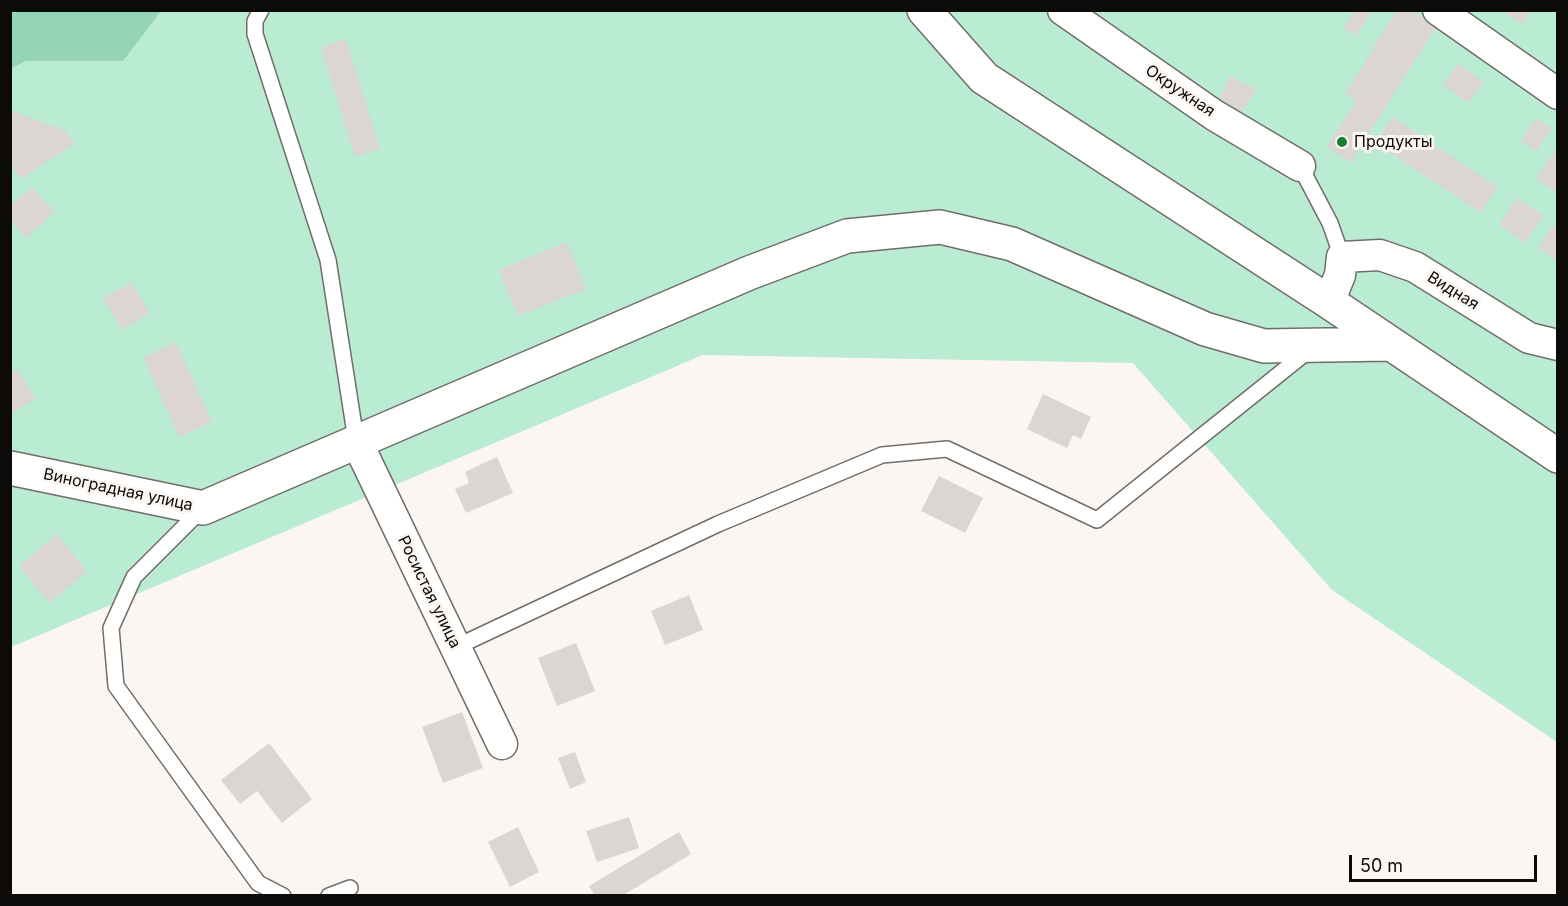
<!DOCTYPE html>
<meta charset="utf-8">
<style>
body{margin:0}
#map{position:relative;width:1568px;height:906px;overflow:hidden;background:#fbf6f2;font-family:Inter,sans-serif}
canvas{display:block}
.frame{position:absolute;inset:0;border:12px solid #0d0b0a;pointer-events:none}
.scale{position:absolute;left:1349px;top:855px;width:188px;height:27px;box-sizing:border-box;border:3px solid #0d0b0a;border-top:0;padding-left:8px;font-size:18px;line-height:21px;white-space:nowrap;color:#0d0b0a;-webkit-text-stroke:4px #fbf6f2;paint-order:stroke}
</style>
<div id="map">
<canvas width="1568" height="906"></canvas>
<div class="frame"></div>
<div class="scale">50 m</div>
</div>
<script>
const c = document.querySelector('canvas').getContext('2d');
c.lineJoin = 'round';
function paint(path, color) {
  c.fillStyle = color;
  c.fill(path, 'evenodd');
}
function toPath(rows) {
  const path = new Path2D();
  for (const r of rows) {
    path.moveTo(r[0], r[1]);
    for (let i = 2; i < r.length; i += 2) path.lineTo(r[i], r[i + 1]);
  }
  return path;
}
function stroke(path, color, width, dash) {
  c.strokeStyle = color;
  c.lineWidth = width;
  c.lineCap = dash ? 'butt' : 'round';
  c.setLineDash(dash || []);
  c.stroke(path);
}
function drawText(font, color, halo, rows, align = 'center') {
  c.font = font + ' Inter,sans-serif';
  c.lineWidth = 6;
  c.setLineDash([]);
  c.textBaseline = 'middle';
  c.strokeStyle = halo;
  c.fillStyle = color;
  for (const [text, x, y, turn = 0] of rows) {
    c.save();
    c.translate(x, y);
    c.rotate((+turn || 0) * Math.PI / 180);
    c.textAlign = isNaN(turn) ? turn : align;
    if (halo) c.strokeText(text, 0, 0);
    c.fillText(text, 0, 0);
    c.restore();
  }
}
paint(toPath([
 [11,11,1557,11,1557,742,1332,590,1133,363,703,355,11,647]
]), '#baebd3');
paint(toPath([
 [11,10,161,10,161,11,123,61,26,61,11,68]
]), '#94d4b7');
paint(toPath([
 [1354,10,1372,10,1356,36,1344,28],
 [1397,10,1411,10,1436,26,1351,163,1327,147,1356,101,1345,94],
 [1501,10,1532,10,1522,25],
 [346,39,380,149,355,157,321,47],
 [1458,64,1483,82,1468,103,1443,85],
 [1231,76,1255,89,1243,112,1219,98],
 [10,110,66,131,74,144,21,179,10,163],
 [1392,117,1497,187,1481,213,1375,143],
 [1536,118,1552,128,1536,151,1521,140],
 [1558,147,1558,193,1536,179],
 [32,187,55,212,26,238,10,220,10,206],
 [1517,198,1543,215,1525,243,1499,225],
 [1553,226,1558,229,1558,262,1538,248],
 [567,242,586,289,518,316,499,270],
 [131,282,150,313,122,330,103,298],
 [176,342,212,422,179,437,143,357],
 [18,369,35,399,10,414,10,373],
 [1043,394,1091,417,1081,439,1073,435,1067,448,1027,429],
 [497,457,513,493,466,513,455,489,469,483,465,472],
 [939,476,983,498,965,533,921,511],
 [57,534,87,572,49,603,19,566],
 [689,595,703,630,665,645,651,611],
 [576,643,595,691,557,706,538,658],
 [462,712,483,768,443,783,422,727],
 [269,743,312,799,282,823,257,791,240,804,221,780],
 [575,752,586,782,570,789,558,758],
 [629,817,639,848,597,862,586,831],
 [518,827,539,872,510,887,488,842],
 [679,832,691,854,622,896,595,896,589,886]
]), '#dcd6d3');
const service = toPath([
 [261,10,255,21,255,34,328,260,356,440],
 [1300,166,1330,223,1342,257],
 [203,508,134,577,111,628,116,686,258,883,283,896],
 [456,647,718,524,882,455,947,449,1097,520,1308,351],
 [329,896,350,888]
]);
const minor = toPath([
 [1063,10,1214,115,1300,166],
 [1438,10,1558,94],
 [1329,302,1340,275,1342,257,1380,255,1415,267,1529,338,1558,345],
 [356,440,502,744]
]);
const tertiary = toPath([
 [924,10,984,78,1329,302,1558,456],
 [10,468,203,508,749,273,847,236,940,227,1012,244,1205,329,1264,346,1389,344]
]);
stroke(service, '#716d69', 18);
stroke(minor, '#716d69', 33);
stroke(tertiary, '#716d69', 36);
stroke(service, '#fff', 15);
stroke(minor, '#fff', 30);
stroke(tertiary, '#fff', 33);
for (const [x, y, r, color] of [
 [1342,142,6,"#167f33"]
]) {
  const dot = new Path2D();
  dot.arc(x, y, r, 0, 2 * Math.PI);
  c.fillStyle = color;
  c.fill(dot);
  stroke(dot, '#fbf6f2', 2);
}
drawText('16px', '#0d0b0a', '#fbf6f2', [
 ["Окружная",1180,91,34],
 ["Видная",1453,291,32],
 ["Виноградная улица",118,490,12],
 ["Росистая улица",429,592,64]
]);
drawText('16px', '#0d0b0a', '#fbf6f2', [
 ["Продукты",1354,142]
], 'left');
</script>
